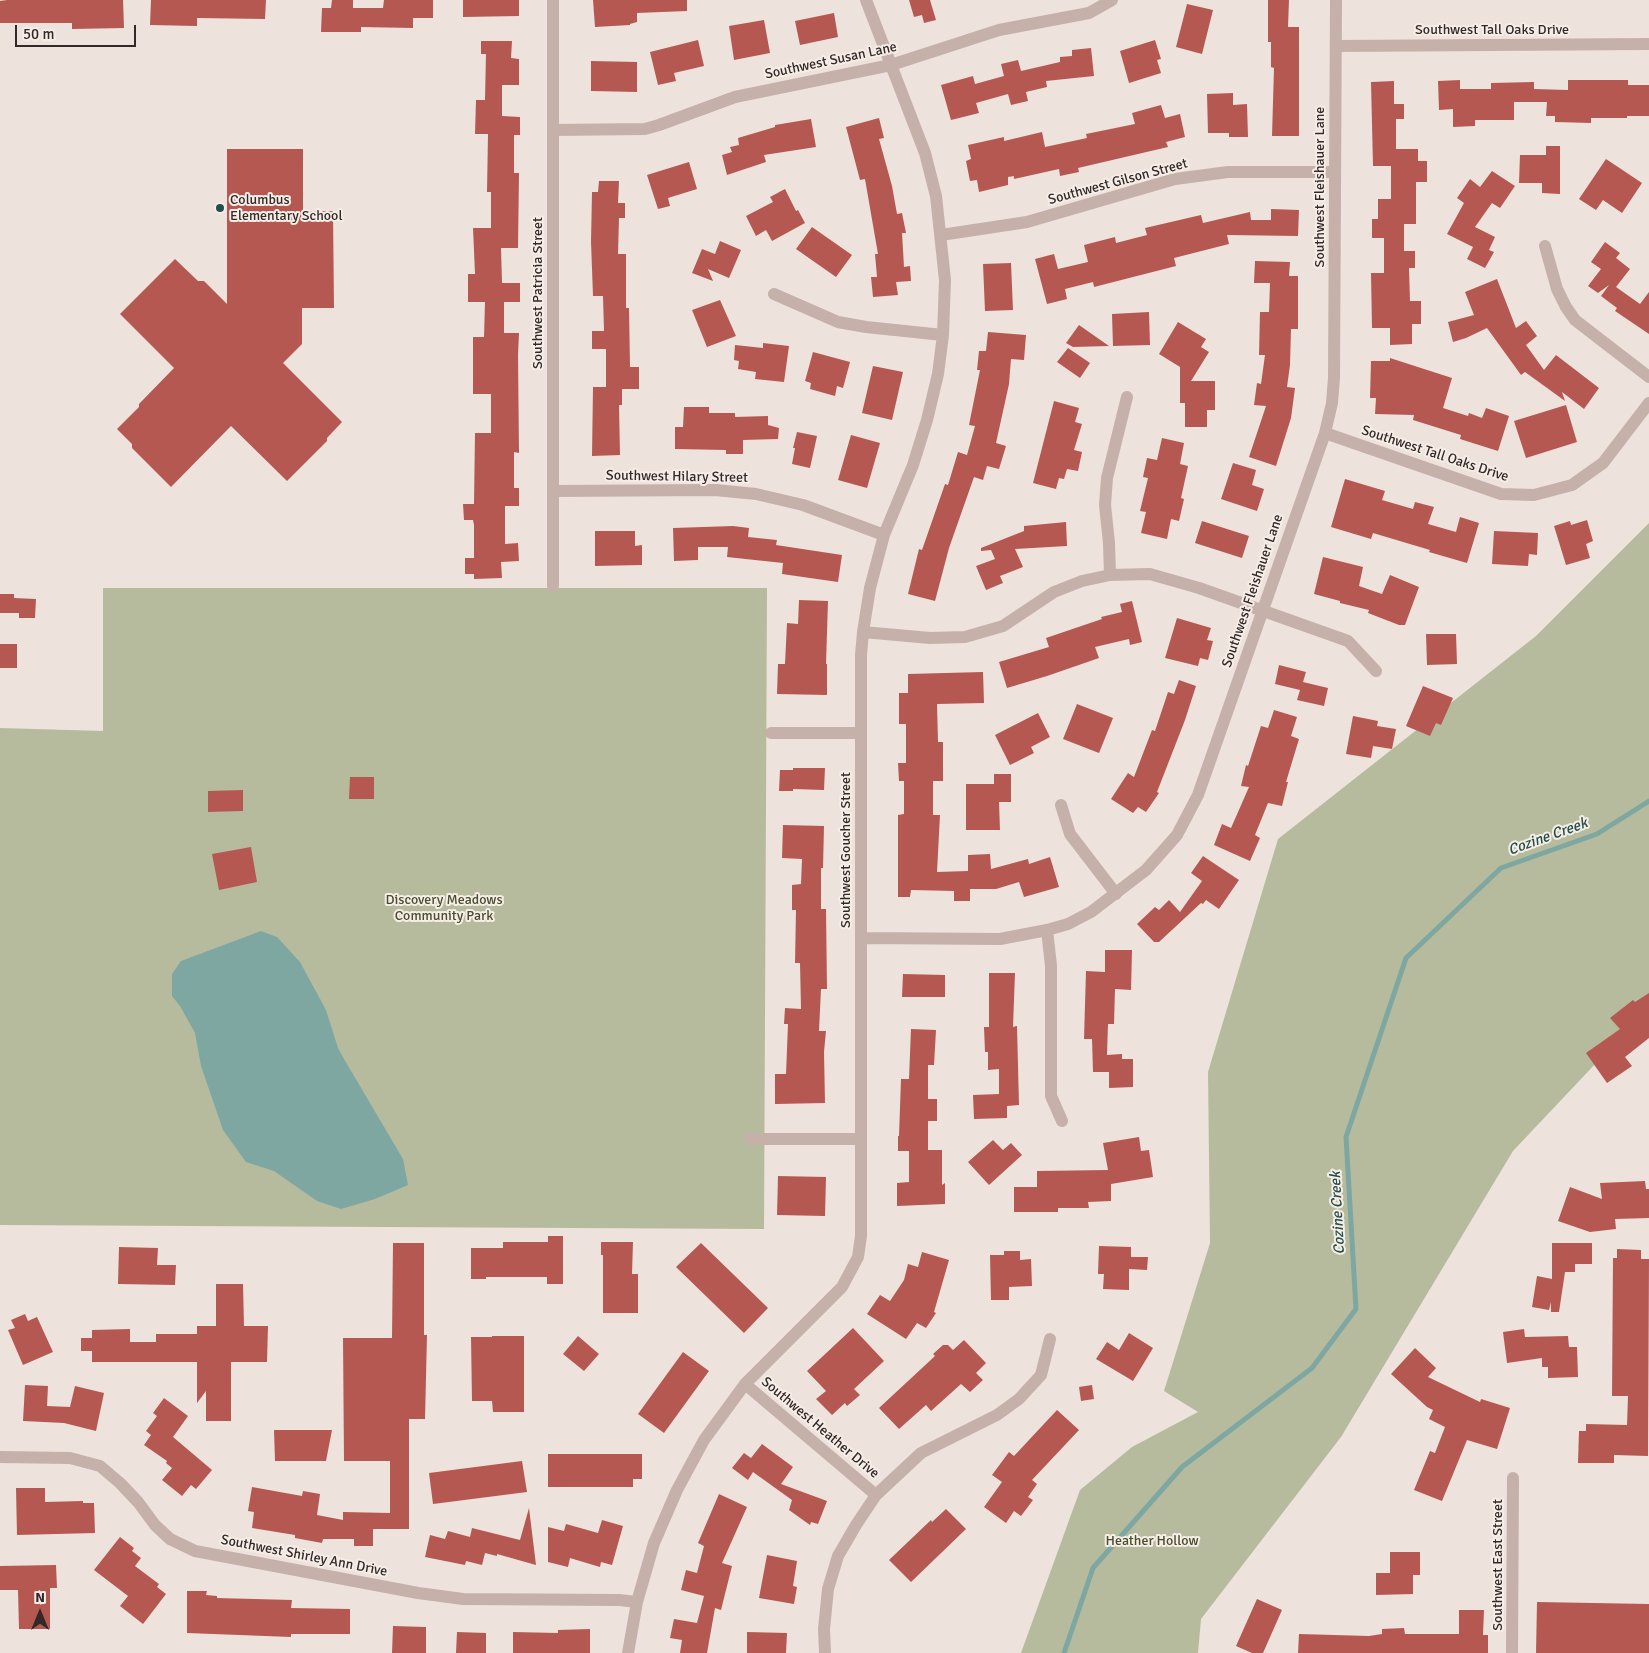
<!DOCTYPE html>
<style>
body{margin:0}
#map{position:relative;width:1649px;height:1653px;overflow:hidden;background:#eee2dc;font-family:Signika,sans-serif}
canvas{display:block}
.north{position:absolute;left:15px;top:1588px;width:50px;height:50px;-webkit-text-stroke:4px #f6ede7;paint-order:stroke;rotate:0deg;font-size:14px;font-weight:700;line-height:20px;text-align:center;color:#332928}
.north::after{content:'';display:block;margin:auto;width:18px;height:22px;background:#332928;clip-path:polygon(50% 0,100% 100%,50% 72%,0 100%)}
.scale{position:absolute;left:15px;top:25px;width:121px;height:22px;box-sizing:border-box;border:2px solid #332928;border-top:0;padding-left:6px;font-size:15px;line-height:18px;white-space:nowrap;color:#332928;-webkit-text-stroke:4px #f6ede7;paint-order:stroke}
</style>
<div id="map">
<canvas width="1649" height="1653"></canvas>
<div class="north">N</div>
<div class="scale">50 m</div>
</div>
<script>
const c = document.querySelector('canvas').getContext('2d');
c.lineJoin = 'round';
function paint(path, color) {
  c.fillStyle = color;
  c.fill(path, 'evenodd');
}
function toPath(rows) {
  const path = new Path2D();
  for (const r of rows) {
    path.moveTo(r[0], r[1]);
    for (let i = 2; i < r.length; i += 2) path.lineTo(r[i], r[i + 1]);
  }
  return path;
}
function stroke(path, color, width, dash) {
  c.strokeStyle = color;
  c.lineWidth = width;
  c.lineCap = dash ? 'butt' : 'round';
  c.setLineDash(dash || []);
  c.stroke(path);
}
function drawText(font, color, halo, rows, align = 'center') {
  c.font = font + ' Signika,sans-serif';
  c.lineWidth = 4;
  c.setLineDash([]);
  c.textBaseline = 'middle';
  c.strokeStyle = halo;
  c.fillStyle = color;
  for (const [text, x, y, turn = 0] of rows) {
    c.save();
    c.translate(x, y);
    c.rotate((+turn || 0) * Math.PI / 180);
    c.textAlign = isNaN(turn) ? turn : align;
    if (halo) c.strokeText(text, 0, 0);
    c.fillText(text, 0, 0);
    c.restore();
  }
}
paint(toPath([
 [1649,523,1649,1007,1513,1151,1341,1437,1201,1619,1198,1653,1021,1653,1080,1490,1132,1447,1198,1412,1164,1391,1210,1243,1208,1072,1278,839,1536,636],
 [103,588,767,588,764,1229,0,1225,0,728,103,731]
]), '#b6bb9e');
paint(toPath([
 [261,931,277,937,300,962,326,1010,338,1048,344,1059,403,1159,408,1185,375,1199,341,1209,317,1201,274,1171,246,1162,223,1130,201,1066,195,1033,180,1006,172,996,172,974,181,961]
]), '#7ea7a2');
stroke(toPath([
 [1064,1653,1093,1568,1182,1467,1312,1368,1356,1309,1346,1137,1406,958,1501,868,1597,834,1649,801]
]), '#7ea7a2', 5);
paint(toPath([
 [7,0,123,0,124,28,72,29,72,23,0,23,0,1],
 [151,0,266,0,265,19,197,18,197,26,150,25],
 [332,0,353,0,353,8,383,8,384,0,433,0,433,18,413,18,413,28,361,27,361,32,321,32,322,8,331,8],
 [463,0,519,0,519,16,463,17],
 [593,0,687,0,687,11,637,13,637,22,630,24,630,25,595,27],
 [909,0,930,0,936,20,924,23,922,15,914,17],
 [1268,0,1289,0,1288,27,1299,27,1299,136,1272,136,1274,68,1271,67,1271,42,1268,42],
 [1187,4,1213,10,1202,54,1176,47],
 [834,13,838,37,800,45,795,21],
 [764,20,770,53,734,60,729,26],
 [698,40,704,66,674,73,676,81,658,85,650,52],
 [1155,40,1161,59,1157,60,1161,73,1129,83,1120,51],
 [481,41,512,41,511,58,519,59,519,85,502,85,502,116,520,117,520,135,514,135,514,173,519,173,518,248,501,248,502,283,520,283,520,302,504,302,504,333,519,333,518,355,519,453,514,452,514,488,519,488,519,506,505,506,505,544,518,543,519,561,501,562,502,578,474,579,474,574,465,574,465,558,474,558,474,525,473,520,464,520,463,504,474,504,475,433,491,433,491,394,473,394,473,337,484,337,485,302,468,302,468,274,475,274,473,228,491,228,491,192,487,192,488,134,475,134,476,100,485,100,486,54,481,54],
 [1091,48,1094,76,1046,81,1047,87,1026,92,1028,101,1011,105,1008,94,976,103,979,113,951,120,941,85,973,76,975,84,1004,76,1001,64,1018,60,1021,71,1060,62,1060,57,1072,56,1072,50],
 [591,61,637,62,637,92,591,91],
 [1460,80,1460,89,1491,89,1491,83,1534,82,1534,89,1568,90,1568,80,1628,80,1628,85,1649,85,1649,116,1627,116,1627,118,1591,118,1591,123,1555,122,1555,116,1546,116,1547,102,1514,102,1514,120,1475,120,1475,126,1453,127,1453,109,1439,110,1438,81],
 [1394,81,1394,104,1404,104,1404,119,1396,119,1396,149,1418,149,1418,161,1427,161,1427,182,1416,182,1416,224,1404,224,1404,251,1415,251,1415,268,1409,268,1410,301,1421,301,1421,324,1412,324,1412,344,1390,345,1390,328,1372,328,1371,273,1384,273,1384,238,1372,238,1372,219,1378,219,1378,199,1391,199,1391,166,1373,166,1371,82],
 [1233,93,1233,105,1247,104,1248,137,1229,137,1229,133,1208,133,1207,94],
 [1161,105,1165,118,1180,114,1185,137,1166,142,1168,147,1078,168,1079,172,1060,176,1059,169,1014,179,1014,176,1008,177,1008,185,979,192,977,180,970,181,966,161,971,159,968,145,1004,137,1004,141,1042,132,1045,147,1087,138,1086,134,1135,124,1132,113],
 [879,118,884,138,879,139,892,186,897,214,902,213,906,233,902,233,904,267,910,266,911,281,896,282,898,295,873,297,871,277,877,277,875,254,878,254,865,179,860,180,846,127],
 [811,119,816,147,764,155,766,162,727,175,722,155,732,152,730,147,739,145,738,138,775,127,775,125],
 [1546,146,1560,146,1560,194,1542,193,1542,183,1519,183,1520,155,1546,155],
 [227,149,303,149,303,211,333,211,334,308,302,308,302,344,283,363,342,422,327,438,327,441,287,481,231,426,171,487,132,448,132,444,117,429,139,407,139,404,174,368,120,314,175,259,198,281,204,281,227,304],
 [1606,159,1642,183,1622,213,1603,200,1596,210,1579,199],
 [689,162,697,189,668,198,670,206,658,209,647,175],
 [1492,171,1515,186,1500,208,1492,203,1475,227,1495,237,1489,250,1494,252,1485,268,1467,259,1473,247,1447,234,1464,203,1457,198,1470,179,1480,187],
 [599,181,619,181,618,203,625,203,625,218,619,218,618,254,626,254,626,308,629,308,630,367,639,367,639,389,622,389,622,405,619,405,620,455,592,456,593,387,606,387,606,349,592,349,592,331,604,331,603,296,593,296,591,242,592,192,598,192],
 [785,189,796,211,798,210,805,223,772,241,766,230,756,236,746,216,773,202,770,197],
 [1271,209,1299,210,1298,236,1227,235,1229,244,1174,258,1176,266,1094,287,1093,282,1065,289,1067,299,1047,304,1035,259,1054,254,1058,269,1088,262,1084,245,1115,237,1116,243,1147,235,1145,228,1201,215,1203,223,1250,212,1251,220,1271,220],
 [812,227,852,255,836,277,796,249],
 [720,241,741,250,729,278,708,269,713,281,692,273,702,249,715,254],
 [1605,242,1620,253,1616,258,1630,269,1616,287,1640,304,1649,292,1649,334,1615,311,1617,308,1601,296,1609,285,1598,293,1588,286,1601,269,1591,262],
 [1255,261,1290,262,1289,276,1298,276,1298,329,1291,329,1290,365,1287,387,1295,388,1291,418,1276,466,1249,457,1266,406,1254,405,1257,383,1261,384,1265,355,1259,355,1260,312,1269,312,1270,283,1254,283],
 [1011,263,1013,310,985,311,983,264],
 [1497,279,1516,328,1526,321,1537,336,1526,345,1544,370,1556,355,1599,388,1584,409,1562,392,1565,401,1525,372,1521,375,1487,328,1466,338,1453,342,1448,322,1474,315,1465,292],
 [720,300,736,336,707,347,692,310],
 [1149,312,1150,345,1113,346,1112,314],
 [1178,322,1206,339,1201,347,1209,352,1191,381,1215,381,1215,410,1207,410,1207,427,1185,427,1185,403,1180,403,1180,367,1159,354],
 [1079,325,1109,346,1073,347,1066,343],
 [988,332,1026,335,1024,360,1011,359,1009,384,996,443,1006,446,999,469,987,466,983,480,974,477,949,548,935,601,908,594,919,549,922,550,945,484,948,485,958,452,967,455,975,426,969,425,980,370,977,370,979,351,986,351],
 [763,343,789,346,784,382,755,379,756,372,738,369,739,361,734,360,735,345,763,348],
 [1068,348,1090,363,1080,378,1057,362],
 [813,352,850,362,843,388,837,386,835,396,810,389,811,383,805,381],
 [1390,358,1452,378,1443,408,1468,416,1469,413,1482,418,1486,408,1509,416,1498,451,1460,439,1461,435,1413,420,1414,415,1375,414,1376,398,1370,398,1371,361,1390,361],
 [873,366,903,372,892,420,862,413],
 [1054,401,1079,408,1075,422,1082,424,1074,450,1082,452,1078,471,1067,469,1064,479,1059,478,1056,489,1033,483],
 [1566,405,1577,442,1526,458,1514,421],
 [684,407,709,407,709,413,735,413,735,417,768,416,768,425,779,428,778,439,743,440,743,454,726,454,726,450,675,449,675,427,683,427],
 [797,432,817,436,810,468,792,464,795,448,793,448],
 [851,435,880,443,867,488,838,480],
 [1162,438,1184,443,1180,464,1188,466,1181,498,1184,499,1179,521,1171,519,1167,539,1141,533,1146,512,1140,511,1148,478,1143,477,1147,458,1157,460],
 [1233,463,1256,470,1252,485,1264,489,1257,511,1221,499],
 [1345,479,1385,491,1382,500,1413,509,1415,502,1434,507,1428,524,1456,532,1460,517,1479,523,1467,563,1429,552,1430,550,1373,533,1371,539,1331,527],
 [1587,520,1593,541,1586,544,1590,558,1566,565,1554,526,1570,521,1571,525],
 [1202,521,1249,536,1242,558,1195,543],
 [1066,522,1067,546,1015,549,1023,567,1000,576,1003,583,986,590,976,566,995,559,991,550,981,551,981,548,1024,531,1024,526],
 [733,526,749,528,748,537,777,540,776,545,842,555,838,582,782,574,783,563,727,557,728,547,698,547,698,560,674,561,673,528],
 [595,531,635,531,635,546,642,545,642,565,595,566],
 [1494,531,1538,533,1537,555,1529,554,1528,566,1492,564],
 [1323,557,1363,567,1359,586,1382,594,1390,575,1419,587,1405,625,1399,625,1368,613,1369,610,1340,603,1340,601,1314,594],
 [0,594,14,594,14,598,36,599,35,618,19,618,19,613,0,613],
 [799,600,828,601,826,664,827,664,827,695,777,694,778,664,785,664,787,623,798,624],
 [1132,601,1142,642,1130,645,1129,639,1095,647,1099,658,1047,676,1007,688,999,662,1049,647,1046,638,1102,619,1101,617,1122,612,1120,604],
 [1177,618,1211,628,1207,640,1213,641,1208,660,1200,658,1198,666,1165,658],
 [1426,634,1456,634,1457,664,1427,665],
 [0,644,17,644,17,668,0,668],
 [1279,665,1306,672,1303,682,1328,688,1324,706,1297,700,1300,690,1275,684],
 [983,672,984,703,937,704,938,742,943,742,943,781,933,781,933,815,940,815,937,872,968,871,968,855,990,854,991,869,1028,859,1029,864,1050,857,1059,887,1024,897,1019,882,996,889,970,889,970,901,954,901,954,891,911,890,910,897,898,897,898,815,904,814,904,781,899,781,898,763,906,763,906,724,899,724,899,693,908,693,908,674],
 [1179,680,1196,686,1185,720,1157,792,1159,793,1146,812,1138,807,1133,813,1111,799,1128,773,1134,777,1152,730,1155,731,1168,692,1174,694],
 [1423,686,1453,698,1441,725,1436,723,1430,736,1406,726],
 [1077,704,1113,718,1099,753,1063,739],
 [1274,710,1297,717,1291,736,1299,739,1286,782,1288,782,1282,806,1268,803,1255,835,1260,838,1250,861,1214,845,1222,824,1231,828,1249,787,1241,786,1246,765,1248,766,1261,726,1268,728],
 [1038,713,1050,737,1031,747,1034,753,1010,765,995,735],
 [1353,716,1378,721,1377,726,1396,729,1392,749,1373,746,1371,758,1346,754],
 [793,768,825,768,824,790,793,789,793,791,779,791,780,770,793,770],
 [994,774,1011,774,1011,802,999,802,1000,830,966,830,966,784,994,784],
 [350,777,374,777,374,799,349,799],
 [243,790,243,811,208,812,208,791],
 [783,825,824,826,823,868,821,868,821,909,826,909,827,989,821,989,819,1031,826,1031,824,1052,825,1103,775,1104,775,1074,786,1074,788,1024,784,1024,785,1008,801,1009,800,963,795,963,796,910,792,910,792,885,801,884,802,859,782,858],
 [251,847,257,882,219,890,212,854],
 [1203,856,1239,880,1219,909,1206,900,1203,904,1201,903,1159,942,1154,942,1137,924,1155,907,1159,910,1169,900,1180,912,1202,881,1191,873],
 [1105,950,1132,950,1131,990,1115,989,1114,1024,1108,1024,1107,1055,1122,1054,1122,1059,1133,1059,1133,1087,1109,1088,1109,1072,1093,1072,1092,1039,1084,1039,1086,971,1105,972],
 [989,973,1015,973,1013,1027,1017,1026,1019,1105,1007,1106,1007,1118,974,1119,973,1095,999,1094,999,1069,988,1070,988,1052,985,1052,984,1027,989,1027],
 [903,974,945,975,945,997,902,997],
 [1649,993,1649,1038,1625,1057,1632,1066,1607,1083,1586,1053,1620,1029,1610,1018,1633,1000,1635,1002],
 [911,1029,936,1030,934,1065,928,1065,928,1099,937,1099,937,1121,928,1121,928,1150,942,1150,942,1185,945,1183,945,1204,897,1206,897,1183,909,1182,909,1151,898,1151,898,1136,899,1136,901,1079,909,1079],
 [1139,1137,1141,1151,1149,1150,1153,1177,1111,1184,1111,1201,1088,1202,1089,1208,1058,1208,1058,1212,1014,1212,1014,1187,1037,1187,1037,1171,1108,1170,1103,1143],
 [993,1140,1003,1150,1011,1143,1022,1155,989,1185,968,1162],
 [778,1176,826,1177,825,1216,777,1215],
 [1645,1181,1646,1189,1649,1189,1649,1218,1615,1219,1616,1229,1590,1232,1558,1221,1570,1187,1602,1199,1600,1183],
 [548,1236,563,1236,563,1284,547,1284,547,1277,486,1277,486,1279,471,1279,471,1248,503,1248,503,1242,548,1242],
 [601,1242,633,1242,632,1274,638,1274,638,1313,603,1313,603,1255,601,1255],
 [393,1243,424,1243,424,1335,427,1335,425,1419,409,1419,409,1529,373,1529,373,1546,354,1546,354,1539,323,1539,322,1543,295,1538,295,1535,252,1528,254,1512,248,1511,252,1487,302,1496,303,1491,320,1494,317,1515,343,1520,343,1512,390,1513,390,1461,344,1461,343,1338,392,1338],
 [701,1243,768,1308,744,1333,676,1267],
 [1552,1243,1592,1243,1592,1264,1575,1264,1575,1272,1565,1272,1559,1312,1551,1312,1551,1302,1549,1310,1532,1307,1537,1276,1552,1279],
 [1099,1246,1131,1247,1131,1257,1148,1257,1147,1270,1129,1269,1129,1290,1103,1289,1104,1274,1098,1274],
 [119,1247,158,1248,157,1265,176,1265,175,1285,118,1284],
 [1617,1249,1641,1250,1641,1259,1649,1259,1648,1456,1614,1455,1614,1463,1578,1463,1579,1431,1586,1431,1586,1424,1627,1425,1628,1396,1612,1396,1613,1258,1617,1258],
 [1004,1251,1020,1251,1020,1260,1031,1259,1032,1286,1009,1287,1009,1300,991,1300,990,1255,1004,1255],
 [922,1252,949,1260,934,1312,936,1313,926,1328,917,1323,906,1339,867,1314,880,1295,890,1301,904,1280,908,1264,918,1267],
 [216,1284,243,1284,244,1326,268,1326,267,1362,231,1362,231,1421,206,1421,206,1391,197,1403,197,1362,92,1362,92,1351,81,1351,81,1338,92,1338,92,1330,130,1329,130,1342,156,1342,156,1334,197,1334,197,1326,216,1326],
 [25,1314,28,1321,37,1317,53,1352,23,1365,8,1330,15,1328,11,1320],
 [853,1328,884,1361,854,1389,860,1395,847,1406,845,1403,832,1415,816,1399,826,1391,807,1371],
 [1524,1329,1525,1337,1568,1336,1569,1347,1577,1347,1578,1377,1548,1378,1548,1367,1542,1367,1542,1358,1507,1363,1503,1332],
 [1129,1333,1153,1348,1133,1381,1096,1359,1107,1342,1119,1350],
 [492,1336,524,1336,524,1412,493,1412,492,1401,472,1401,471,1337,492,1337],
 [578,1336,599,1354,584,1371,563,1354],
 [964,1340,986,1363,976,1373,983,1380,970,1392,961,1384,931,1411,926,1405,899,1429,879,1408,935,1356,933,1354,943,1345,948,1345,953,1350],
 [1415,1348,1436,1368,1428,1377,1480,1402,1481,1399,1510,1408,1497,1449,1467,1440,1442,1501,1414,1490,1430,1451,1435,1453,1445,1427,1429,1419,1433,1410,1427,1407,1391,1374],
 [683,1352,709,1371,664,1433,638,1414],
 [25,1385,48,1386,47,1406,70,1407,75,1386,104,1393,96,1431,64,1423,23,1421],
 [1092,1385,1094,1399,1081,1401,1079,1387],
 [164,1398,188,1416,173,1437,212,1470,196,1489,191,1485,182,1496,162,1480,172,1468,166,1463,167,1461,144,1445,151,1435,146,1431,157,1416,153,1413],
 [1057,1410,1079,1430,1032,1480,1037,1484,1028,1497,1033,1500,1021,1516,1014,1511,1006,1523,984,1507,1002,1482,992,1475,1009,1452,1014,1456],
 [274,1430,332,1430,326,1461,275,1461],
 [762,1444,793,1467,781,1484,827,1501,818,1524,811,1522,810,1525,789,1510,792,1500,753,1472,748,1480,732,1468,744,1453,751,1458],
 [548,1454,642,1454,642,1479,633,1479,633,1487,548,1487],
 [522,1461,527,1492,433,1504,429,1473],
 [16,1488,45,1488,45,1502,83,1501,83,1503,94,1503,95,1533,17,1535],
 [719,1494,747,1507,722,1563,732,1566,721,1610,715,1608,707,1653,680,1653,682,1640,670,1638,674,1619,697,1623,704,1596,681,1590,686,1570,697,1573,704,1546,698,1543],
 [529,1508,536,1565,497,1554,497,1556,485,1553,482,1565,466,1561,465,1565,425,1557,430,1535,445,1539,448,1531,470,1537,472,1528,520,1540],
 [946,1509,966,1529,911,1582,889,1560,931,1520,932,1522],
 [602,1520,623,1526,612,1565,601,1562,600,1567,570,1558,568,1567,548,1562,548,1527,564,1531,566,1524,598,1533],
 [120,1537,134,1548,132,1551,141,1558,135,1566,159,1584,157,1587,166,1594,143,1624,120,1606,128,1596,94,1570],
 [1390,1552,1420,1552,1420,1575,1413,1575,1413,1594,1376,1595,1376,1573,1390,1573],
 [767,1555,797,1561,793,1586,797,1587,794,1604,759,1598],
 [56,1565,57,1588,50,1588,50,1629,19,1629,18,1590,0,1590,0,1566],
 [187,1591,207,1591,206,1595,217,1596,217,1598,292,1600,291,1608,350,1609,350,1634,291,1634,291,1637,187,1633],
 [1257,1599,1282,1610,1263,1653,1252,1653,1236,1646],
 [1537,1602,1649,1604,1649,1653,1536,1653],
 [1459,1610,1484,1610,1483,1635,1488,1635,1488,1653,1298,1653,1299,1634,1369,1636,1382,1634,1382,1629,1404,1628,1405,1634,1459,1634],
 [393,1626,426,1627,426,1653,392,1653],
 [590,1629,590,1653,513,1653,513,1632,558,1633,558,1630],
 [457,1632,486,1633,486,1653,456,1653],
 [747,1632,787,1633,786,1653,747,1653]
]), '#b65852');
stroke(toPath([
 [553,0,553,586],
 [1336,46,1649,44],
 [553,130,645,129,659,125,735,97,891,65,999,30,1089,13,1112,0],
 [941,235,1027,222,1175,179,1228,172,1334,172],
 [1545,246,1557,289,1566,307,1575,320,1649,377],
 [774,294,838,322,866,327,943,335],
 [1325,433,1501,494,1534,495,1572,485,1603,463,1649,403],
 [553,491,715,490,756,494,803,505,884,535],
 [1110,575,1109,543,1105,505,1107,478,1127,397],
 [863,632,930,638,965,637,1003,626,1054,592,1082,581,1110,575,1150,574,1199,588,1348,641,1376,671],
 [771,733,861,733],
 [1061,805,1070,834,1116,894],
 [1047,930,1051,966,1051,1096,1062,1121],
 [861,938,1000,939,1047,930,1068,924,1091,912,1146,870,1177,835,1198,795,1325,433,1332,403,1334,378,1336,0],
 [750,1139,860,1139],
 [745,1384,876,1495],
 [0,1457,70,1458,100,1466,120,1483,138,1502,155,1525,170,1539,195,1551,418,1593,463,1599,619,1600,637,1602],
 [628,1653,637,1602,654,1543,677,1490,704,1440,745,1384,842,1287,858,1257,861,1236,861,655,863,632,870,588,884,535,913,465,927,420,938,374,943,335,945,280,936,196,925,153,866,0],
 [825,1653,824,1629,828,1589,838,1556,856,1525,876,1495,921,1453,997,1415,1019,1399,1041,1375,1050,1339],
 [1512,1653,1513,1478]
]), '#c5b1a9', 12);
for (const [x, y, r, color] of [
 [220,208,5,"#234f4a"]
]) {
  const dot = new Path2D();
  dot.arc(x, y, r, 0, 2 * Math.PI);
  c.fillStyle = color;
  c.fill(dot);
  stroke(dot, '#f6ede7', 2);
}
drawText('14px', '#332928', '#f6ede7', [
 ["Southwest Tall Oaks Drive",1492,30],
 ["Southwest Susan Lane",831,61,-12],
 ["Southwest Gilson Street",1118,182,-15],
 ["Southwest Fleishauer Lane",1320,187,-90],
 ["Southwest Patricia Street",538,293,-90],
 ["Southwest Tall Oaks Drive",1435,454,18],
 ["Southwest Hilary Street",677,477,1],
 ["Southwest Fleishauer Lane",1253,591,-71],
 ["Southwest Goucher Street",846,850,-90],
 ["Southwest Heather Drive",820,1428,40],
 ["Southwest Shirley Ann Drive",304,1556,11],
 ["Southwest East Street",1498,1565,-90]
]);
drawText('14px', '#332928', '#f6ede7', [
 ["Columbus",230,200],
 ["Elementary School",230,216]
], 'left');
drawText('14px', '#484e2f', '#f6ede7', [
 ["Discovery Meadows",444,900],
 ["Community Park",444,916],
 ["Heather Hollow",1152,1541]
]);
drawText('italic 15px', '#234f4a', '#f6ede7', [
 ["Cozine Creek",1548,837,-20],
 ["Cozine Creek",1338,1213,-93]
]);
</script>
